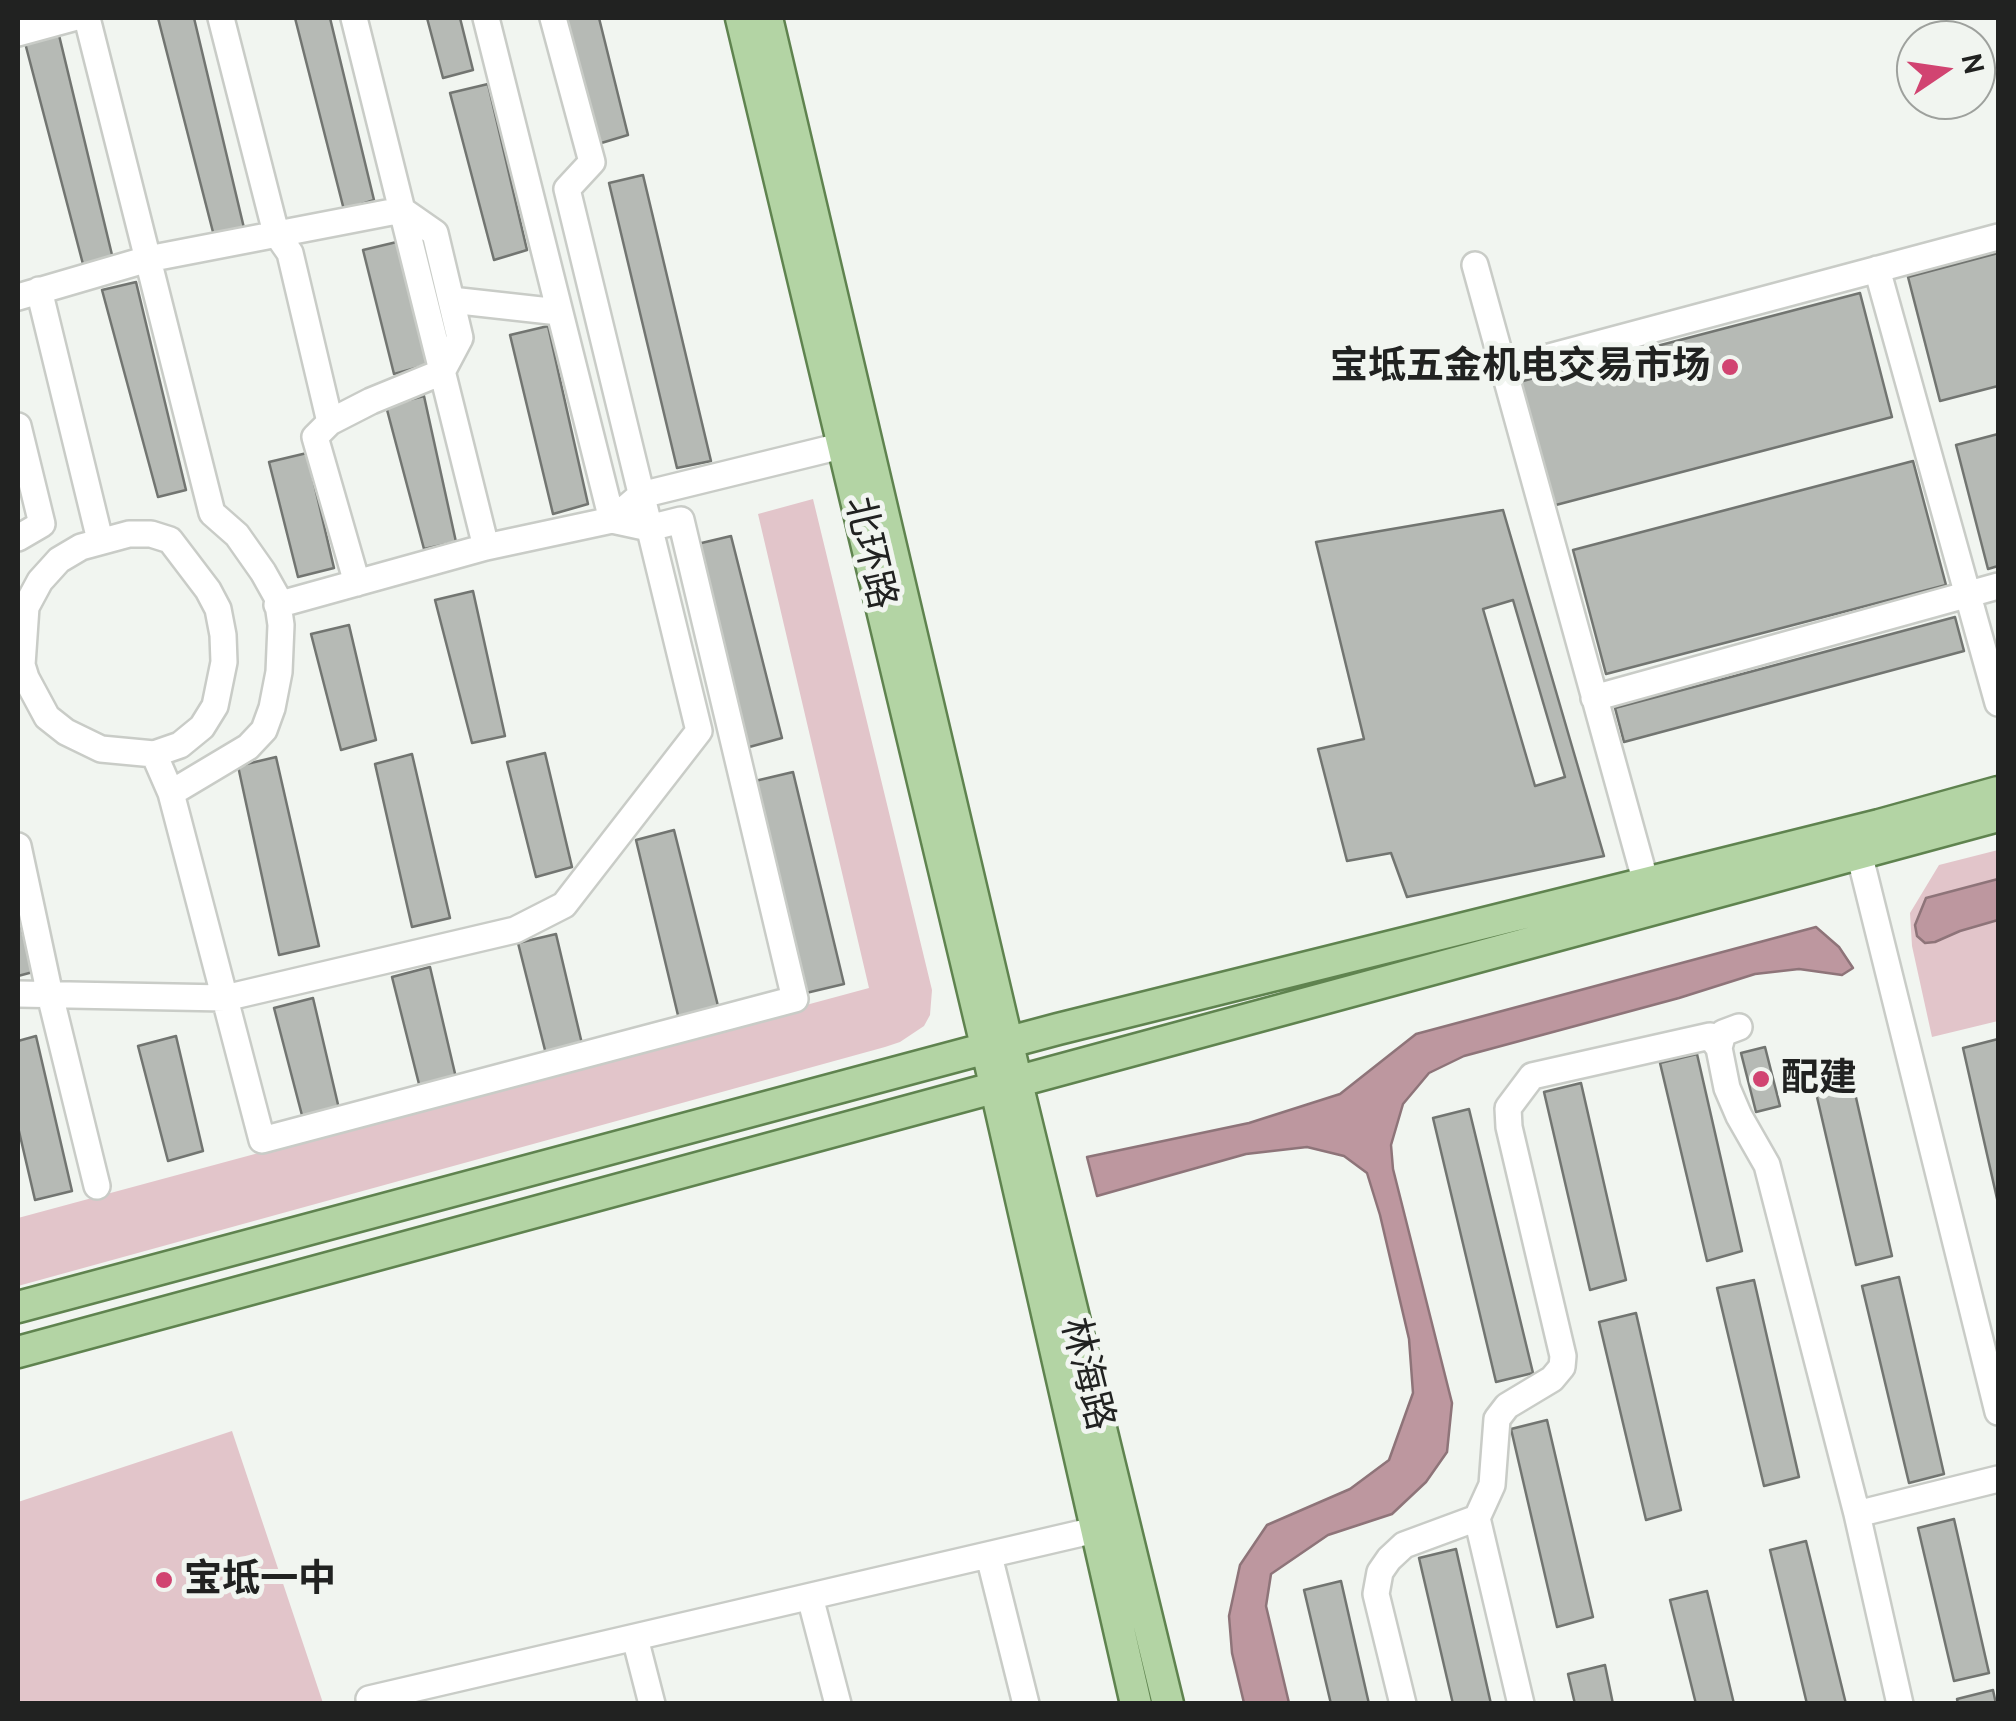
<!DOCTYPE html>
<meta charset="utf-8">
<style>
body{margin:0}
#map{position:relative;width:2016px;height:1721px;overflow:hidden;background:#f1f5f0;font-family:Cabin,sans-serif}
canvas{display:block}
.frame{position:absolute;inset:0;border:20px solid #212221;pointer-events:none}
.north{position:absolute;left:1896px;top:20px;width:100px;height:100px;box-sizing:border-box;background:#f1f5f0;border:2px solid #9ea19d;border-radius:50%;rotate:77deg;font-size:28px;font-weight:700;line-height:40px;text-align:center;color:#212221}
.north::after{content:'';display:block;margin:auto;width:35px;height:45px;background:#d14471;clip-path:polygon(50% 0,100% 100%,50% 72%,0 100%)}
</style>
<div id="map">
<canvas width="2016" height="1721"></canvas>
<div class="frame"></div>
<div class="north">N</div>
</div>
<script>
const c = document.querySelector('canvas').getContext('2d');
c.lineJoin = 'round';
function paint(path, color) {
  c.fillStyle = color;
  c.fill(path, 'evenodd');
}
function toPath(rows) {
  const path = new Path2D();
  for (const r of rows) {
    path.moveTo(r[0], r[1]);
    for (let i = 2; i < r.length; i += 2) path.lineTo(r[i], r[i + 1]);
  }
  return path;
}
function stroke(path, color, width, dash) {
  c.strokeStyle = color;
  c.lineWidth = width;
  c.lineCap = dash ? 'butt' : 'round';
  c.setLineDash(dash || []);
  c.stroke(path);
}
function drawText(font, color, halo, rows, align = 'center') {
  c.font = font + ' Cabin,"Noto Sans SC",sans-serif';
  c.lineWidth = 10;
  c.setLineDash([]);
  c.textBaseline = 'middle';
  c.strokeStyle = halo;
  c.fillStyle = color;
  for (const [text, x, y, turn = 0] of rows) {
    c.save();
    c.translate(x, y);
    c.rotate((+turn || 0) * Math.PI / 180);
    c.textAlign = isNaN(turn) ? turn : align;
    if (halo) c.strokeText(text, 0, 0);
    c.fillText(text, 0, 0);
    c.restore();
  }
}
paint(toPath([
 [813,499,932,990,930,1015,924,1026,900,1042,885,1047,18,1286,18,1218,869,988,758,514],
 [1998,850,1998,1021,1932,1037,1912,946,1910,913,1939,865],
 [232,1431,323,1703,18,1703,18,1502]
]), '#e2c5ca');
const water = toPath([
 [1998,879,1998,920,1960,931,1935,942,1925,943,1917,936,1915,925,1926,898,1998,879],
 [1816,927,1839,947,1853,968,1842,975,1799,969,1755,974,1679,998,1464,1056,1429,1073,1403,1104,1391,1145,1393,1169,1452,1403,1447,1452,1426,1482,1392,1514,1328,1535,1271,1574,1266,1606,1289,1703,1244,1703,1232,1653,1229,1616,1240,1565,1267,1525,1350,1489,1389,1460,1413,1393,1409,1339,1380,1215,1367,1173,1344,1156,1307,1147,1246,1154,1097,1196,1087,1157,1249,1123,1340,1094,1416,1034,1816,927]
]);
paint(water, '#bd979f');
stroke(water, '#8e7479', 2.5);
const building = toPath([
 [158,18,194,18,244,228,214,236,158,18],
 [295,18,330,18,374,200,344,210,295,18],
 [427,18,460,18,473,70,443,78,427,18],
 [565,18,599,18,628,135,598,144,565,18],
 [58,31,113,259,84,268,24,39,58,31],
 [488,84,527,250,494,260,450,93,488,84],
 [643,175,711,461,677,468,609,183,643,175],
 [401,241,430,364,394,374,363,250,401,241],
 [1998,253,1998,386,1940,401,1908,277,1998,253],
 [136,282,186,490,158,497,102,290,136,282],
 [1860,293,1892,417,1552,506,1519,382,1860,293],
 [548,326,588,504,553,514,510,335,548,326],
 [424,396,456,542,424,549,386,406,424,396],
 [1998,434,1998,566,1988,569,1956,445,1998,434],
 [307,453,334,568,298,577,269,462,307,453],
 [1913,461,1946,585,1606,674,1573,550,1913,461],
 [1503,510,1604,856,1407,897,1391,853,1347,861,1318,749,1364,739,1316,542,1503,510],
 [731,536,782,738,742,749,693,545,731,536],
 [473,591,505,736,472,743,435,600,473,591],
 [1513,600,1565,777,1535,786,1483,609,1513,600],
 [1955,617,1964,651,1624,742,1615,708,1955,617],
 [349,625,376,740,341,750,311,634,349,625],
 [545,753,572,867,536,877,507,762,545,753],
 [412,754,450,918,412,927,375,764,412,754],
 [276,757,319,946,279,955,238,766,276,757],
 [793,772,844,984,806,993,755,781,793,772],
 [674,830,722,1022,682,1032,636,840,674,830],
 [18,914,33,972,18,976,18,914],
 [556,934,583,1048,547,1058,518,943,556,934],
 [430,967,457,1082,421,1092,392,977,430,967],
 [313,998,340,1113,304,1123,274,1008,313,998],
 [36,1036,72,1191,35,1200,18,1127,18,1041,36,1036],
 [176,1036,203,1151,168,1161,138,1046,176,1036],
 [1998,1039,1998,1203,1963,1048,1998,1039],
 [1765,1047,1780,1106,1756,1112,1741,1053,1765,1047],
 [1697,1054,1742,1251,1707,1261,1660,1063,1697,1054],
 [1847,1058,1892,1256,1856,1265,1810,1067,1847,1058],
 [1581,1083,1626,1280,1590,1290,1544,1092,1581,1083],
 [1469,1109,1533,1373,1496,1382,1433,1118,1469,1109],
 [1899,1277,1944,1474,1909,1483,1862,1286,1899,1277],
 [1754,1280,1799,1477,1764,1486,1717,1288,1754,1280],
 [1636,1313,1681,1510,1646,1520,1599,1322,1636,1313],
 [1547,1420,1593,1617,1557,1627,1511,1429,1547,1420],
 [1954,1519,1989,1673,1954,1681,1918,1528,1954,1519],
 [1806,1541,1846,1704,1807,1704,1770,1550,1806,1541],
 [1456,1549,1491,1704,1453,1704,1419,1558,1456,1549],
 [1341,1581,1369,1704,1331,1704,1304,1590,1341,1581],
 [1707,1591,1734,1704,1696,1704,1670,1600,1707,1591],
 [1605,1665,1613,1704,1575,1704,1568,1674,1605,1665],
 [1993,1690,1996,1704,1958,1704,1957,1699,1993,1690]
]);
paint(building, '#b6bab5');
stroke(building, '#727571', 2.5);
const minor = toPath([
 [87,18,212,513,237,535,263,572,277,597,281,625,279,672,272,708,264,730,248,747,171,793],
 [221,18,276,233,290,253,330,422,315,437,357,583],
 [354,18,486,547],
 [18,33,73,18],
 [1475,265,1646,883],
 [1877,269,1998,703],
 [39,290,100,540],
 [18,297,148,259,402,210,435,233,460,338,442,372,371,401,330,422],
 [451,300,559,312],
 [1504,369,1998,237],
 [18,426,42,524,18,538],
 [129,534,151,534,170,540,208,590,218,609,223,635,224,662,215,706,202,727,180,745,154,754,101,749,66,732,47,717,26,678,22,665,26,607,40,581,59,560,81,547,129,534],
 [277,605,486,547,612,520,641,495,861,441],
 [1594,698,1998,586],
 [154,754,171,793,262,1140,795,999,681,520,649,528,612,520,486,18],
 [18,846,50,995,97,1186],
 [1859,853,1998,1412],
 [18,994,225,998,515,930,564,905,699,731,567,189,592,162,553,18],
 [1719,1048,1723,1033,1739,1027],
 [1857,1514,1998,1479],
 [989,1556,1026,1704],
 [810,1597,838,1704],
 [635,1638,652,1704],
 [370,1704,369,1699,1095,1530],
 [1403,1704,1376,1594,1380,1572,1389,1559,1404,1545,1477,1518],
 [1521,1704,1477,1518,1492,1485,1497,1419,1507,1406,1552,1379,1562,1367,1563,1356,1509,1127,1508,1108,1532,1076,1710,1036,1719,1048,1727,1088,1739,1116,1767,1165,1857,1514,1900,1704]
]);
const major = toPath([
 [741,18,987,1050,1136,1704],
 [767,18,1017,1083,1168,1704],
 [18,1307,1058,1029,1879,825,1998,792],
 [18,1352,1998,816]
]);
stroke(minor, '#c9ccc7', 30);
stroke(major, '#5f834f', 35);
stroke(minor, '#fff', 25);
stroke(major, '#b3d4a4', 30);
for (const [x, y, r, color] of [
 [1730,367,10,"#d14471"],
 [1761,1079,10,"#d14471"],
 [164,1580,10,"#d14471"]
]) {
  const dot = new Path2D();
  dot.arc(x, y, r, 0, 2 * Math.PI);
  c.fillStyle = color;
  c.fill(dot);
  stroke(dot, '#f1f5f0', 4);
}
drawText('bold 38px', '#212221', '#f1f5f0', [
 ["宝坻五金机电交易市场",1710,367,"right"],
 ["配建",1781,1079],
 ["宝坻一中",184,1580]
], 'left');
drawText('38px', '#212221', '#f1f5f0', [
 ["北环路",870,553,77],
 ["林海路",1087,1374,76]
]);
</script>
